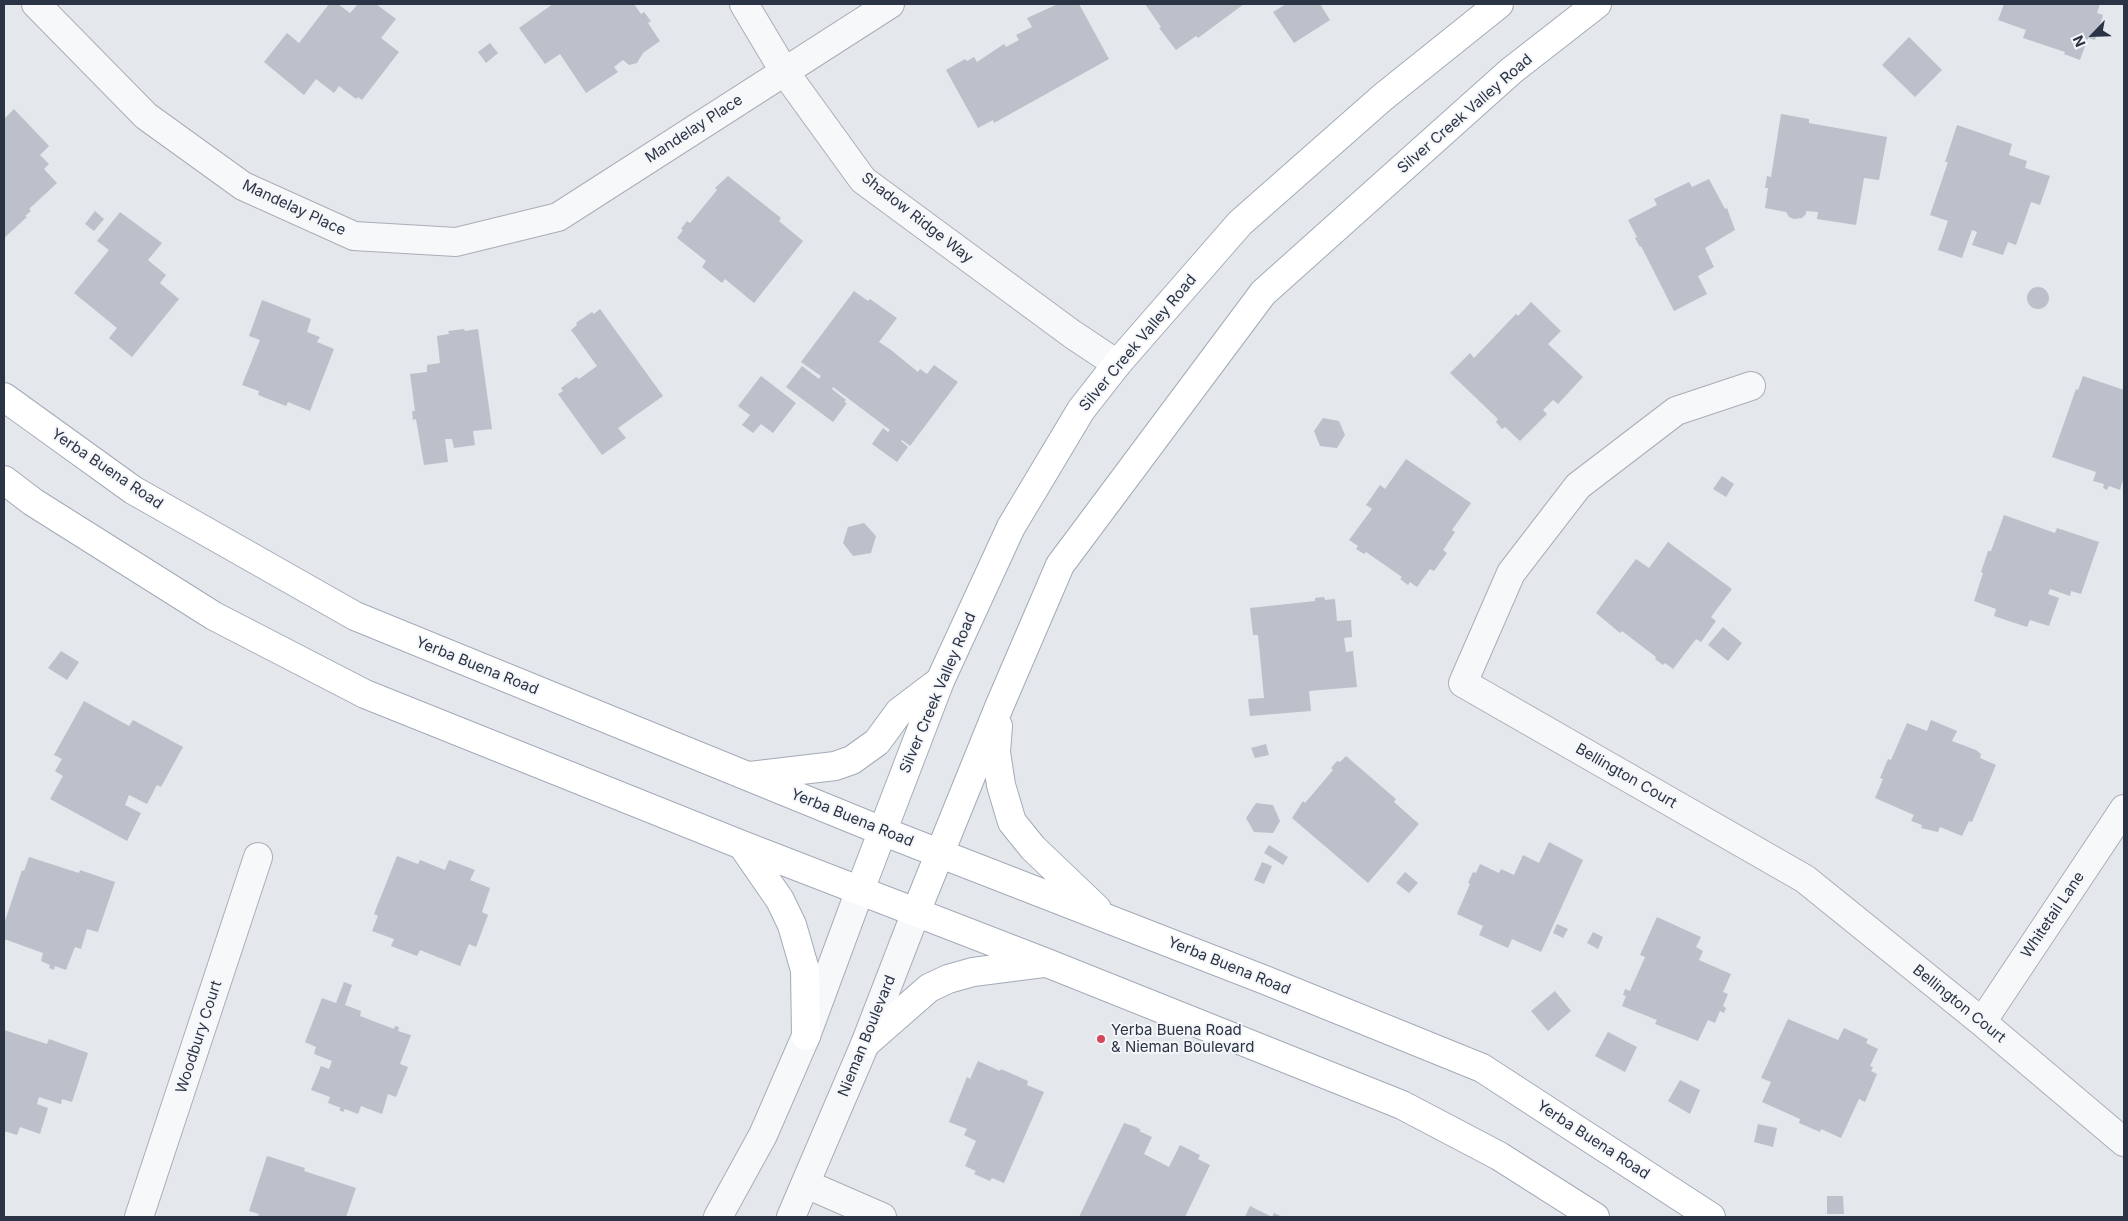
<!DOCTYPE html>
<style>
body{margin:0}
#map{position:relative;width:2128px;height:1221px;overflow:hidden;background:#e4e7ec;font-family:Inter,sans-serif}
canvas{display:block}
.frame{position:absolute;inset:0;border:5px solid #2b3445;pointer-events:none}
.north{position:absolute;left:2068px;top:10px;width:50px;height:50px;-webkit-text-stroke:4px #f4f6f9;paint-order:stroke;rotate:246deg;font-size:14px;font-weight:700;line-height:20px;text-align:center;color:#2b3445}
.north::after{content:'';display:block;margin:auto;width:18px;height:22px;background:#2b3445;clip-path:polygon(50% 0,100% 100%,50% 72%,0 100%)}
</style>
<div id="map">
<canvas width="2128" height="1221"></canvas>
<div class="frame"></div>
<div class="north">N</div>
</div>
<script>
const c = document.querySelector('canvas').getContext('2d');
c.lineJoin = 'round';
function paint(path, color) {
  c.fillStyle = color;
  c.fill(path, 'evenodd');
}
function toPath(rows) {
  const path = new Path2D();
  for (const r of rows) {
    if (r.length === 3) {
      path.moveTo(r[0] + r[2], r[1]);
      path.arc(r[0], r[1], r[2], 0, 2 * Math.PI);
      continue;
    }
    path.moveTo(r[0], r[1]);
    for (let i = 2; i < r.length; i += 2) path.lineTo(r[i], r[i + 1]);
  }
  return path;
}
function stroke(path, color, width, dash) {
  c.strokeStyle = color;
  c.lineWidth = width;
  c.lineCap = dash ? 'butt' : 'round';
  c.setLineDash(dash || []);
  c.stroke(path);
}
function drawText(font, color, halo, rows, align = 'center') {
  c.font = font + ' Inter,sans-serif';
  c.lineWidth = 4;
  c.setLineDash([]);
  c.textBaseline = 'middle';
  c.strokeStyle = halo;
  c.fillStyle = color;
  for (const [text, x, y, turn = 0] of rows) {
    c.save();
    c.translate(x, y);
    c.rotate((+turn || 0) * Math.PI / 180);
    c.textAlign = isNaN(turn) ? turn : align;
    if (halo) c.strokeText(text, 0, 0);
    c.fillText(text, 0, 0);
    c.restore();
  }
}
paint(toPath([
 [329,4,338,4,350,13,358,4,376,4,396,19,381,38,399,52,362,100,358,97,356,99,339,86,334,93,316,79,304,95,264,62,287,33,299,43],
 [553,4,634,4,641,14,644,12,651,21,648,23,660,41,643,53,637,63,629,65,623,60,614,67,618,72,586,93,560,54,545,64,519,28],
 [1058,4,1079,4,1109,59,994,123,993,120,978,128,946,70,965,59,967,61,974,57,977,62,1004,44,1006,47,1019,40,1016,35,1032,27,1027,18],
 [1145,4,1244,4,1198,38,1196,36,1176,50,1159,28,1161,27],
 [1286,4,1320,4,1330,20,1294,43,1273,12],
 [2004,4,2100,4,2097,13,2103,15,2100,25,2103,27,2101,31,2098,30,2095,40,2088,38,2080,60,2064,54,2065,52,2023,38,2026,30,1998,20],
 [1909,37,1942,70,1915,97,1882,65],
 [490,43,498,53,486,63,478,52],
 [14,109,49,146,40,155,49,164,44,169,57,183,29,209,31,211,25,216,27,217,4,238,4,119],
 [1781,114,1809,119,1809,123,1887,137,1879,180,1864,178,1856,225,1817,219,1818,212,1806,211,1806,214,1802,218,1794,219,1789,217,1786,212,1765,208,1768,188,1765,188,1767,176,1771,177],
 [1957,125,2012,144,2009,155,2027,161,2025,168,2050,176,2040,205,2031,202,2016,245,2008,242,2003,255,1972,245,1977,232,1972,230,1962,258,1938,250,1948,221,1930,215,1948,162,1945,162],
 [728,176,781,218,779,221,803,241,754,303,725,279,722,283,702,267,706,261,677,238,683,230,681,229,687,221,690,223,717,190,715,188],
 [1709,179,1725,209,1727,208,1735,230,1705,248,1714,267,1698,276,1707,294,1674,311,1641,246,1640,247,1635,238,1637,237,1628,220,1657,205,1654,199,1689,182,1692,187],
 [95,211,104,219,94,231,85,224],
 [120,212,162,243,148,260,166,275,160,283,179,299,132,357,109,338,117,328,74,293,109,250,97,241],
 [2038,298,11],
 [854,291,868,301,870,299,897,318,879,342,891,350,918,372,920,369,927,374,934,365,958,382,910,446,902,440,901,441,908,447,897,462,872,444,883,428,888,432,890,430,833,387,832,389,846,400,844,402,847,403,833,422,786,387,802,366,819,379,821,376,801,362],
 [262,300,311,319,307,332,320,337,317,342,334,349,310,411,288,402,286,406,258,395,259,391,242,385,260,340,249,336],
 [1531,302,1561,331,1548,344,1583,377,1558,404,1553,400,1543,410,1547,414,1520,441,1505,427,1502,429,1496,422,1498,419,1450,373,1470,353,1474,358,1516,314,1518,316],
 [600,309,663,396,618,428,626,438,602,455,558,394,563,391,561,388,576,377,579,379,597,366,571,330,577,325,576,323,592,312,594,314],
 [464,329,465,331,478,329,492,429,473,431,475,445,454,448,452,439,445,439,448,462,424,465,416,419,413,420,412,411,415,411,410,374,427,372,427,365,440,363,437,336,449,334,448,331],
 [761,376,796,403,773,433,761,424,753,433,742,425,750,415,738,406],
 [2083,376,2124,390,2124,477,2120,490,2109,486,2107,490,2103,488,2104,484,2093,481,2096,472,2052,457,2076,389,2078,390],
 [1323,418,1339,421,1345,435,1337,448,1320,446,1314,431],
 [1406,459,1471,503,1452,530,1455,532,1443,550,1447,553,1434,571,1430,569,1417,587,1410,582,1408,585,1400,579,1402,577,1366,552,1364,554,1356,549,1358,546,1349,540,1372,509,1366,505,1380,485,1385,489],
 [1722,476,1734,484,1726,497,1713,489],
 [2004,515,2055,533,2057,528,2099,542,2081,594,2071,591,2070,596,2050,589,2048,594,2059,598,2049,626,2030,620,2027,627,1994,616,1996,609,1974,601,1983,573,1981,572,1988,551,1991,551],
 [864,523,876,536,871,553,853,556,843,543,848,527],
 [1668,542,1732,589,1711,617,1716,621,1701,642,1696,639,1673,669,1665,663,1663,665,1655,659,1656,657,1622,631,1620,633,1596,613,1636,559,1649,568],
 [1324,597,1325,600,1335,599,1337,621,1351,620,1352,637,1344,638,1346,652,1353,651,1357,687,1309,691,1311,711,1250,716,1248,699,1264,698,1258,635,1253,635,1250,608,1315,601,1315,598],
 [1723,627,1742,643,1728,661,1708,645],
 [61,651,79,662,67,680,48,668],
 [84,701,129,726,133,720,183,747,161,787,157,785,147,804,129,795,125,805,141,813,127,841,50,799,63,776,55,771,62,759,54,755],
 [1931,720,1957,731,1952,741,1976,750,1981,754,1980,758,1996,765,1972,822,1969,821,1962,836,1940,827,1938,832,1921,828,1922,825,1911,821,1914,815,1875,798,1883,779,1880,778,1888,759,1891,760,1907,723,1927,731],
 [1266,744,1269,755,1255,758,1251,748],
 [1346,756,1396,799,1394,802,1419,824,1368,883,1292,818,1303,801,1305,803,1333,770,1331,768,1337,761,1340,762],
 [1256,803,1273,805,1280,821,1273,833,1254,832,1246,818],
 [1549,842,1583,860,1541,952,1512,939,1508,948,1479,935,1483,926,1457,914,1470,884,1468,883,1473,872,1476,873,1480,864,1499,873,1501,869,1514,875,1523,855,1539,863],
 [1269,845,1288,857,1283,865,1264,853],
 [397,856,418,864,420,860,445,870,449,860,475,870,470,880,490,888,482,912,488,915,476,947,469,944,460,966,420,950,417,956,391,946,394,939,372,931,378,916,374,914],
 [29,857,79,873,80,870,115,882,98,932,87,929,81,949,75,947,66,970,55,966,54,970,49,968,50,965,41,961,43,953,4,939,4,924,22,870,24,871],
 [1262,862,1272,866,1264,884,1254,880],
 [1405,872,1418,883,1409,893,1396,883],
 [1657,917,1701,937,1696,947,1703,951,1699,960,1731,974,1723,992,1728,994,1723,1006,1726,1008,1724,1013,1720,1011,1715,1023,1708,1020,1698,1041,1655,1024,1657,1020,1622,1006,1626,996,1623,995,1625,989,1630,991,1645,957,1640,955],
 [1557,924,1568,929,1563,938,1553,933],
 [1593,932,1603,937,1598,949,1587,943],
 [344,982,352,985,345,1005,361,1011,360,1016,394,1029,395,1026,399,1027,398,1031,411,1035,400,1064,408,1067,396,1097,388,1094,382,1114,361,1106,358,1114,345,1109,343,1112,339,1110,341,1108,328,1103,330,1097,311,1090,321,1066,329,1069,332,1061,314,1054,316,1047,305,1042,322,998,336,1003],
 [1555,991,1571,1011,1548,1031,1531,1011],
 [1788,1019,1838,1040,1844,1028,1868,1039,1866,1043,1878,1049,1870,1066,1873,1067,1871,1071,1877,1074,1865,1102,1859,1099,1841,1138,1821,1129,1820,1132,1799,1123,1800,1119,1762,1102,1771,1082,1761,1078],
 [4,1030,47,1044,49,1039,88,1053,72,1102,62,1099,61,1104,39,1097,37,1104,48,1108,40,1134,20,1127,17,1135,4,1131],
 [1608,1032,1637,1047,1625,1072,1595,1056],
 [978,1061,1000,1071,1001,1069,1028,1081,1027,1085,1044,1092,1004,1183,992,1178,990,1181,974,1174,976,1171,965,1166,976,1141,964,1135,967,1129,949,1122,967,1077,970,1079],
 [1680,1080,1700,1090,1690,1114,1668,1101],
 [1124,1123,1136,1127,1141,1130,1139,1131,1152,1137,1144,1154,1169,1167,1180,1145,1200,1155,1198,1159,1210,1165,1185,1217,1079,1217],
 [1758,1124,1777,1128,1773,1147,1754,1142],
 [267,1156,305,1168,304,1171,356,1188,346,1217,258,1217,259,1214,249,1211],
 [1827,1196,1843,1196,1844,1214,1827,1214],
 [1250,1206,1272,1217,1274,1213,1283,1217,1245,1217]
]), '#bbc0ca');
const minor = toPath([
 [36,4,146,116,243,186,354,236,456,242,558,217,890,4],
 [744,4,784,71,863,180,1072,334,1117,364],
 [1751,386,1676,411,1578,486,1511,573,1463,683,1805,879,1982,1022,2124,1142],
 [1982,1022,2124,809],
 [806,1184,882,1217],
 [139,1217,258,857],
 [718,1217,763,1135,806,1036,860,890],
 [791,1217,865,1044,916,912]
]);
const major = toPath([
 [4,397,133,490,355,616,882,831,1265,980,1482,1068,1711,1217],
 [4,480,33,502,214,616,365,694,742,845,1047,963,1402,1105,1499,1156,1595,1217],
 [998,726,996,752,1001,785,1012,822,1033,848,1097,909],
 [750,776,835,766,852,760,877,742,899,712,940,681],
 [742,845,780,900,792,925,805,970,806,1036],
 [860,890,940,681,1011,527,1081,410,1117,364,1240,223,1383,97,1499,4],
 [916,912,999,707,1060,565,1263,293,1511,71,1597,4],
 [865,1044,929,988,948,979,973,972,1043,963]
]);
stroke(minor, '#a9aeb7', 30);
stroke(major, '#a3abb8', 30);
stroke(minor, '#f7f8fa', 28);
stroke(major, '#fff', 28);
for (const [x, y, r, color] of [
 [1101,1039,5,"#d1495b"]
]) {
  const dot = new Path2D();
  dot.arc(x, y, r, 0, 2 * Math.PI);
  c.fillStyle = color;
  c.fill(dot);
  stroke(dot, '#f4f6f9', 2);
}
drawText('15px', '#2b3445', '#f4f6f9', [
 ["Silver Creek Valley Road",1465,114,-41],
 ["Mandelay Place",694,129,-33],
 ["Mandelay Place",294,208,25],
 ["Shadow Ridge Way",917,218,38],
 ["Silver Creek Valley Road",1138,343,-50],
 ["Yerba Buena Road",107,469,34],
 ["Yerba Buena Road",477,666,22],
 ["Silver Creek Valley Road",938,693,-67],
 ["Bellington Court",1626,776,30],
 ["Yerba Buena Road",852,818,22],
 ["Whitetail Lane",2053,915,-56],
 ["Yerba Buena Road",1229,966,22],
 ["Bellington Court",1959,1004,39],
 ["Nieman Boulevard",867,1036,-68],
 ["Woodbury Court",199,1037,-72],
 ["Yerba Buena Road",1593,1140,33]
]);
drawText('15px', '#2b3445', '#f4f6f9', [
 ["Yerba Buena Road",1111,1030],
 ["& Nieman Boulevard",1111,1047]
], 'left');
</script>
